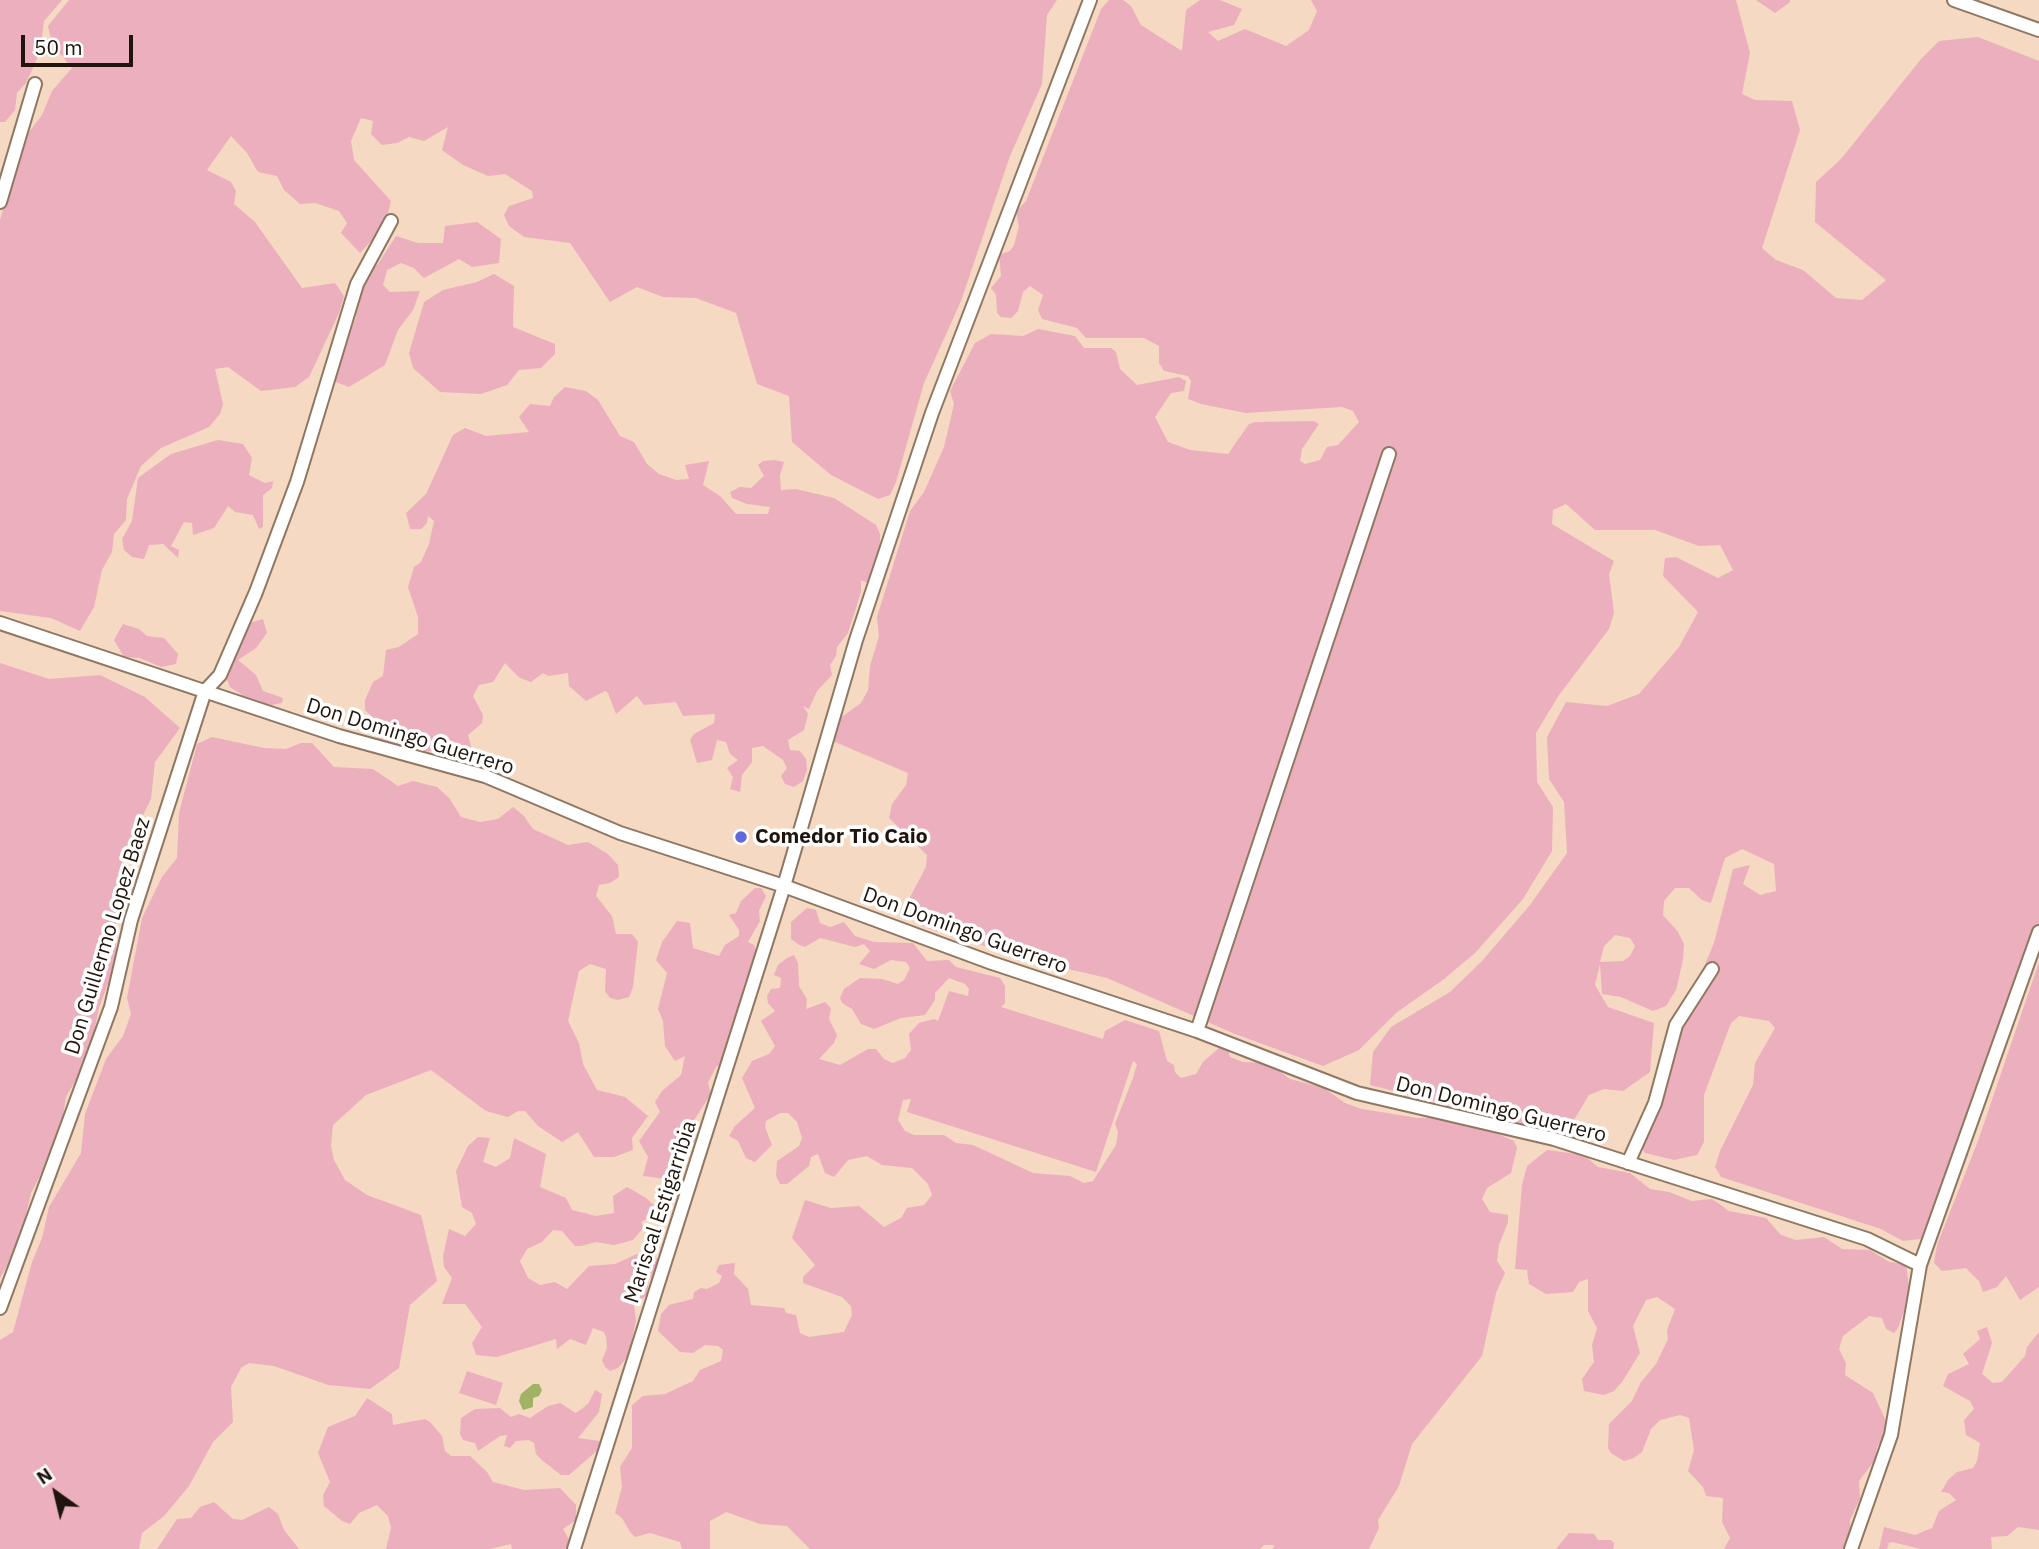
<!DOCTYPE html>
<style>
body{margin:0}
#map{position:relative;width:2039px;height:1549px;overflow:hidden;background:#f5d9c2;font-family:"IBM Plex Sans",sans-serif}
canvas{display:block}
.north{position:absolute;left:21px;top:1458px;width:70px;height:70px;-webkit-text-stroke:5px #fff;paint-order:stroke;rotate:326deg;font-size:19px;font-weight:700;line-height:28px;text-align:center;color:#1f150d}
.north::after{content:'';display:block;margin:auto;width:24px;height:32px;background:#1f150d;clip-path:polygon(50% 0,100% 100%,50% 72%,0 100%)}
.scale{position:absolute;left:21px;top:35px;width:112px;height:32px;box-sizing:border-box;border:4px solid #1f150d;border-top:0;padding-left:9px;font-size:21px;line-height:24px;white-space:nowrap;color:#1f150d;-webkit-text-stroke:5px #fff;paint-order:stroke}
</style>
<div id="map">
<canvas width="2039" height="1549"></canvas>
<div class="north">N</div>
<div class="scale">50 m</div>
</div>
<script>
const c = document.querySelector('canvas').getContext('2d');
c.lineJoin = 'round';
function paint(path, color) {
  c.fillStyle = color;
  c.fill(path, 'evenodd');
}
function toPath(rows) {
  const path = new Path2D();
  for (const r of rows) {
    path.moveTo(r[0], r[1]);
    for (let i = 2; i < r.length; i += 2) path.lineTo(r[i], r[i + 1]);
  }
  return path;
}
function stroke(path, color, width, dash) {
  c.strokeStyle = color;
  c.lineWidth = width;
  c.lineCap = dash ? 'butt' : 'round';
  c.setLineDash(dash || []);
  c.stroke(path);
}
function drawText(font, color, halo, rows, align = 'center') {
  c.font = font + ' "IBM Plex Sans",sans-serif';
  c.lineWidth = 7;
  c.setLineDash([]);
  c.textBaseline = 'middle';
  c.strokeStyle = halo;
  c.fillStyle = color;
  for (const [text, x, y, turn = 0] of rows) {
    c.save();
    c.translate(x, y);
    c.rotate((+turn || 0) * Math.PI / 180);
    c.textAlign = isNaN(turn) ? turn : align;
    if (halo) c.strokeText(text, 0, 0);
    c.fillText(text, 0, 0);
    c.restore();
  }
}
paint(toPath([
 [0,0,62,0,44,21,40,52,26,83,17,93,15,110,5,122,0,122],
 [69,0,1057,0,1047,15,1042,84,1010,156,961,301,924,383,896,482,890,495,878,499,831,475,792,442,789,396,757,384,736,313,696,298,663,297,637,287,610,302,570,243,524,237,509,226,504,215,509,206,533,198,532,191,505,174,488,176,463,165,442,150,448,127,424,141,409,137,397,143,382,145,371,134,373,121,361,118,351,141,354,160,391,201,387,217,373,239,360,253,341,233,347,223,339,211,315,203,300,204,284,190,277,176,258,172,247,153,231,136,207,170,231,182,236,191,234,204,255,222,302,288,335,283,344,296,339,313,309,377,295,387,261,391,228,367,215,369,223,404,220,414,209,427,161,448,141,466,127,499,126,520,114,534,112,552,102,570,94,607,80,631,51,618,0,611,0,220,23,140,42,115,52,91,72,68,52,44,48,26],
 [1109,0,1123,0,1131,6,1141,25,1182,51,1186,10,1200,0,1220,0,1242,9,1234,25,1208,32,1218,41,1245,29,1286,46,1309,30,1317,11,1311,0,1736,0,1750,53,1742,94,1755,100,1792,101,1800,130,1762,248,1776,260,1803,270,1836,298,1862,300,1886,280,1815,222,1816,182,1841,159,1921,59,1939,41,1978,37,2039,61,2039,950,1927,1233,1920,1239,1903,1241,1881,1229,1721,1177,1715,1167,1720,1151,1753,1085,1755,1063,1775,1028,1769,1021,1739,1016,1731,1023,1704,1095,1704,1142,1697,1155,1674,1160,1645,1153,1638,1142,1639,1127,1658,1076,1714,943,1733,869,1750,865,1743,884,1760,895,1776,891,1774,864,1742,849,1725,858,1711,903,1702,900,1689,888,1675,888,1664,901,1663,915,1678,932,1684,944,1683,960,1676,990,1666,1006,1653,1011,1621,997,1602,994,1600,964,1595,985,1608,1007,1654,1023,1650,1072,1623,1091,1604,1089,1589,1095,1569,1128,1534,1126,1370,1085,1373,1052,1391,1027,1450,992,1482,961,1530,905,1567,853,1564,802,1549,779,1547,737,1566,702,1607,706,1639,694,1679,647,1698,612,1663,576,1665,558,1676,557,1718,578,1733,570,1720,545,1699,546,1655,530,1595,530,1566,504,1553,510,1552,524,1614,561,1609,574,1614,613,1609,629,1559,695,1536,733,1537,782,1553,807,1552,851,1523,899,1475,953,1444,979,1396,1013,1359,1050,1323,1066,1235,1034,1107,978,1042,963,975,943,947,928,939,932,922,926,912,912,908,901,926,867,927,855,889,818,892,804,906,785,908,773,835,742,834,727,839,719,861,703,868,690,870,666,879,636,877,617,910,511,924,492,944,447,954,404,950,391,975,343,991,334,1023,336,1038,329,1075,336,1084,348,1111,348,1116,352,1120,369,1137,385,1179,377,1186,381,1184,391,1171,393,1155,417,1168,442,1190,450,1228,454,1249,424,1255,422,1314,421,1319,424,1302,449,1300,461,1305,464,1320,460,1327,447,1338,445,1359,422,1353,411,1342,407,1246,413,1201,404,1188,399,1191,381,1188,376,1164,371,1159,363,1159,346,1144,338,1086,338,1077,328,1042,319,1038,310,1043,295,1030,286,1023,292,1018,311,1011,318,1001,317,997,313,996,295,991,288,1001,276,999,255,1010,251,1014,245,1019,226,1016,212,1026,201,1101,9],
 [1615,935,1630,938,1635,946,1630,956,1623,961,1600,962,1604,946],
 [1756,0,1790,0,1790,2,1775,13],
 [477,222,501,239,499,263,472,267,459,259,424,278,414,268,401,263,387,270,383,285,390,292,420,291,413,310,398,330,385,365,349,387,336,382,336,373,356,317,358,282,378,264,396,236,418,243,443,243,445,226],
 [494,274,514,286,513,327,555,344,555,354,541,368,519,370,507,385,481,394,440,392,413,368,409,353,424,302,443,290,477,282],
 [565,387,586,391,598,400,620,436,634,442,647,464,659,474,676,480,689,479,685,465,709,461,703,485,720,496,736,514,768,514,770,507,747,504,732,498,730,492,740,487,751,488,764,476,758,465,763,461,774,460,784,462,780,475,781,490,796,489,834,498,876,525,880,534,880,559,885,567,886,576,868,583,861,580,861,592,848,633,837,647,836,656,830,665,832,675,817,691,809,709,803,706,808,714,804,730,788,740,790,750,800,751,806,759,807,770,803,781,794,787,785,784,781,776,787,768,783,760,763,746,752,748,752,762,742,775,740,792,730,789,733,777,727,768,738,760,730,754,726,742,717,740,712,760,697,763,690,740,694,734,714,723,715,714,683,716,676,702,644,705,637,696,616,714,608,693,605,691,586,701,569,686,568,673,548,676,543,673,531,682,520,678,505,663,493,682,479,685,473,696,483,715,482,723,468,735,473,753,470,761,460,762,455,752,442,757,435,751,414,752,377,740,379,723,365,710,365,700,373,682,383,676,386,650,399,647,418,634,418,617,408,587,414,567,421,562,429,544,434,521,428,516,427,523,421,529,410,529,406,513,426,494,453,435,465,428,486,436,529,432,519,417,530,404,550,406,554,397],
 [218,440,243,444,252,458,249,475,265,483,273,481,272,488,263,495,263,527,259,529,253,515,235,512,228,506,214,528,193,535,192,523,184,522,171,546,179,550,178,558,163,544,149,545,144,559,132,557,124,550,122,539,132,521,138,478,171,454],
 [263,619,267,633,256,648,238,660,256,675,263,691,283,698,282,703,261,707,230,687,225,675,249,623],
 [123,624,139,629,147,636,164,638,178,654,176,664,161,667,140,658,124,657,114,640],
 [0,663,49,679,100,675,145,697,180,728,155,762,151,799,123,855,116,906,116,961,99,1008,89,1057,66,1097,59,1140,31,1193,19,1245,0,1278],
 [212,737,264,748,286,749,301,743,312,743,334,767,373,769,398,786,413,781,437,787,449,798,461,817,480,822,498,819,513,807,524,816,533,829,568,845,588,842,608,854,618,865,619,877,610,883,599,885,596,896,612,916,616,934,632,934,638,942,633,987,629,997,618,1000,610,998,605,991,606,969,590,964,579,971,568,1021,579,1043,583,1064,597,1090,625,1097,648,1116,632,1138,633,1150,614,1157,594,1157,578,1132,562,1142,538,1126,525,1111,518,1111,508,1117,486,1111,431,1070,366,1095,333,1125,331,1146,334,1160,345,1180,367,1195,421,1215,437,1281,410,1305,399,1368,370,1389,328,1385,274,1366,249,1363,241,1368,231,1387,233,1422,213,1442,189,1486,164,1516,142,1533,139,1549,0,1549,0,1340,13,1332,32,1262,42,1238,49,1207,81,1153,85,1114,106,1059,123,1036,131,1014,127,998,142,918,162,877,177,858,179,813,197,744],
 [755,888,761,888,766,896,759,911,760,921,748,942,754,945,757,954,744,985,738,1015,729,1033,725,1061,716,1067,708,1083,711,1094,694,1120,696,1139,679,1162,674,1180,643,1176,648,1157,639,1141,660,1112,655,1102,662,1091,681,1075,685,1056,675,1061,665,1046,663,1021,658,1009,667,973,656,960,662,942,677,921,690,923,693,948,719,956,725,945,739,936,739,930,729,915,736,913,741,901],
 [807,908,816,910,820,923,830,927,844,922,855,936,874,942,913,943,927,961,949,960,956,967,1000,978,1005,986,1005,1003,1001,1007,1103,1039,1105,1031,1125,1020,1159,1031,1167,1061,1174,1065,1175,1072,1181,1078,1196,1074,1203,1062,1220,1047,1228,1049,1230,1057,1243,1062,1268,1063,1290,1079,1324,1088,1345,1103,1362,1109,1418,1118,1441,1118,1479,1126,1514,1141,1517,1148,1511,1173,1487,1188,1482,1199,1490,1212,1508,1215,1508,1222,1499,1245,1497,1261,1505,1273,1496,1293,1482,1356,1412,1444,1399,1486,1378,1520,1379,1528,1369,1549,1273,1549,1274,1545,1264,1545,1260,1549,810,1549,787,1526,760,1524,726,1512,710,1521,710,1549,682,1549,680,1542,650,1533,635,1537,630,1532,622,1518,615,1513,622,1487,620,1467,632,1448,632,1405,643,1396,665,1394,693,1381,700,1370,721,1361,723,1350,718,1346,705,1345,693,1353,680,1352,658,1331,661,1314,669,1305,693,1299,694,1292,701,1288,707,1289,719,1283,722,1276,716,1272,719,1265,735,1263,734,1274,748,1289,751,1305,784,1308,786,1313,796,1315,800,1333,809,1337,844,1332,852,1315,851,1306,842,1297,803,1283,803,1277,815,1265,792,1238,805,1200,831,1208,859,1206,884,1227,901,1218,907,1208,924,1205,932,1195,928,1184,912,1168,882,1165,867,1156,848,1160,834,1177,825,1173,818,1154,811,1157,809,1166,787,1184,780,1184,776,1176,777,1161,799,1146,802,1138,797,1122,788,1113,780,1113,766,1121,765,1127,772,1145,755,1162,746,1158,738,1141,729,1136,735,1126,755,1108,742,1078,752,1061,769,1054,775,1046,761,1021,775,1011,768,1003,767,996,771,989,780,988,781,978,774,975,778,965,787,958,794,955,798,963,799,986,807,999,806,1009,825,1002,831,1008,829,1019,837,1035,834,1043,819,1059,840,1065,868,1049,876,1049,884,1059,893,1063,905,1058,911,1050,909,1034,919,1023,934,1019,938,1021,949,991,968,996,969,989,965,984,949,978,935,993,935,1000,925,1015,901,1018,874,1029,861,1024,852,1009,842,1003,840,998,844,989,860,978,882,979,898,984,904,980,910,968,906,962,891,960,874,969,859,964,870,951,864,944,855,947,820,938,805,947,799,945,791,939,791,922],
 [1133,1061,1137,1064,1133,1078,1115,1124,1118,1132,1116,1145,1093,1181,1084,1183,1070,1176,1033,1173,973,1145,956,1143,944,1135,914,1135,905,1131,898,1120,903,1100,911,1099,907,1112,1096,1172],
 [2039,962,2039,1287,2020,1300,2006,1276,1997,1287,1983,1292,1979,1281,1966,1268,1942,1271,1934,1263,1937,1245,1978,1141],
 [478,1137,490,1138,483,1162,496,1167,510,1158,514,1138,546,1154,540,1187,566,1198,572,1210,596,1216,614,1213,613,1196,627,1187,646,1198,657,1208,653,1216,641,1222,644,1227,633,1240,614,1245,596,1242,581,1246,575,1246,562,1231,553,1230,542,1242,527,1249,520,1261,528,1278,540,1285,555,1282,567,1289,589,1266,615,1264,648,1249,654,1254,660,1264,649,1280,647,1295,634,1305,636,1320,629,1355,618,1368,610,1371,605,1367,602,1360,607,1348,606,1337,604,1332,593,1328,586,1345,570,1339,557,1349,556,1339,497,1357,476,1355,472,1343,482,1327,465,1304,442,1304,452,1278,444,1267,443,1256,449,1229,465,1236,476,1224,472,1213,462,1207,456,1171,468,1146],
 [1547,1150,1584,1155,1598,1167,1630,1173,1650,1189,1669,1192,1692,1201,1712,1199,1729,1211,1766,1218,1781,1235,1796,1240,1824,1237,1842,1249,1870,1250,1889,1262,1906,1264,1910,1294,1898,1328,1894,1333,1886,1329,1882,1318,1869,1316,1843,1336,1839,1349,1846,1363,1845,1375,1873,1393,1886,1421,1885,1435,1877,1447,1875,1460,1859,1481,1860,1499,1850,1520,1851,1534,1846,1549,1724,1549,1730,1538,1722,1522,1723,1498,1706,1496,1703,1487,1688,1471,1694,1450,1689,1418,1680,1415,1660,1420,1651,1429,1642,1452,1634,1458,1624,1461,1611,1453,1608,1448,1609,1424,1632,1401,1641,1382,1656,1364,1668,1339,1667,1330,1675,1309,1657,1297,1646,1300,1633,1326,1640,1353,1622,1382,1614,1391,1604,1395,1584,1391,1582,1379,1594,1362,1592,1345,1597,1328,1588,1311,1588,1279,1579,1282,1573,1292,1546,1294,1529,1284,1527,1270,1515,1269,1522,1185,1527,1166],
 [1987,1327,1992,1343,1982,1374,1993,1383,2002,1382,2025,1356,2027,1347,2039,1332,2039,1530,2018,1527,2007,1536,1991,1537,1992,1549,1921,1549,1892,1542,1889,1543,1887,1549,1879,1549,1884,1527,1915,1535,1932,1528,1939,1511,1956,1500,1949,1493,1941,1492,1948,1480,1957,1472,1973,1468,1977,1461,1980,1443,1966,1435,1964,1420,1974,1409,1970,1401,1943,1386,1948,1374,1969,1364,1963,1354,1980,1339,1977,1331],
 [467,1371,503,1383,496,1405,459,1393],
 [595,1390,602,1394,599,1412,578,1438,600,1441,599,1449,569,1475,561,1475,543,1461,536,1454,534,1443,529,1440,516,1441,510,1448,504,1446,507,1435,500,1436,478,1451,475,1443,463,1440,460,1434,461,1418,475,1409,500,1408,511,1417,519,1414,530,1418,548,1406,560,1403,576,1413,588,1404],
 [367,1398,392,1414,393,1425,425,1419,430,1422,442,1436,445,1451,451,1456,470,1456,487,1472,493,1482,524,1490,560,1488,576,1505,576,1520,563,1529,570,1541,565,1549,512,1549,511,1544,490,1549,386,1549,391,1528,388,1516,377,1505,359,1513,350,1524,342,1521,324,1506,323,1495,330,1482,318,1453,328,1427,355,1416],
 [214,1502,233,1519,242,1520,269,1507,278,1514,284,1530,299,1549,157,1549,177,1519,191,1518,200,1507],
 [1569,1533,1594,1534,1598,1540,1611,1540,1614,1543,1613,1549,1556,1549]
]), '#ecafbd');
paint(toPath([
 [533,1384,539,1384,542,1390,539,1396,533,1398,533,1407,523,1410,519,1401,521,1394]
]), '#a0b263');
const street = toPath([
 [1954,0,2039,30],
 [0,202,35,84],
 [0,623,339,736,485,776,620,833,784,886,992,963,1197,1031,1357,1093,1554,1139,1867,1239,1920,1265],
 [1197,1031,1389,454],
 [1628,1163,1655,1103,1676,1025,1712,969],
 [0,1308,111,1007,131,920,205,691,220,675,256,592,297,482,357,284,391,221],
 [574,1549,784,886,856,640,932,413,1090,0],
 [1851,1549,1891,1435,1920,1265,2039,932]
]);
stroke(street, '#907762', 16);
stroke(street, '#fff', 12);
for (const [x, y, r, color] of [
 [741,837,7,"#6068e0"]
]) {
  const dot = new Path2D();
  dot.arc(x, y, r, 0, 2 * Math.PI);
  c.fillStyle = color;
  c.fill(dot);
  stroke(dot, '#fff', 2.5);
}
drawText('21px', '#1f150d', '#fff', [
 ["Don Domingo Guerrero",410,737,17],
 ["Don Domingo Guerrero",965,931,20],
 ["Don Guillermo Lopez Baez",108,936,-73],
 ["Don Domingo Guerrero",1501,1110,14],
 ["Mariscal Estigarribia",661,1212,-72]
]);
drawText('bold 21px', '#1f150d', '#fff', [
 ["Comedor Tio Caio",755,837]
], 'left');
</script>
